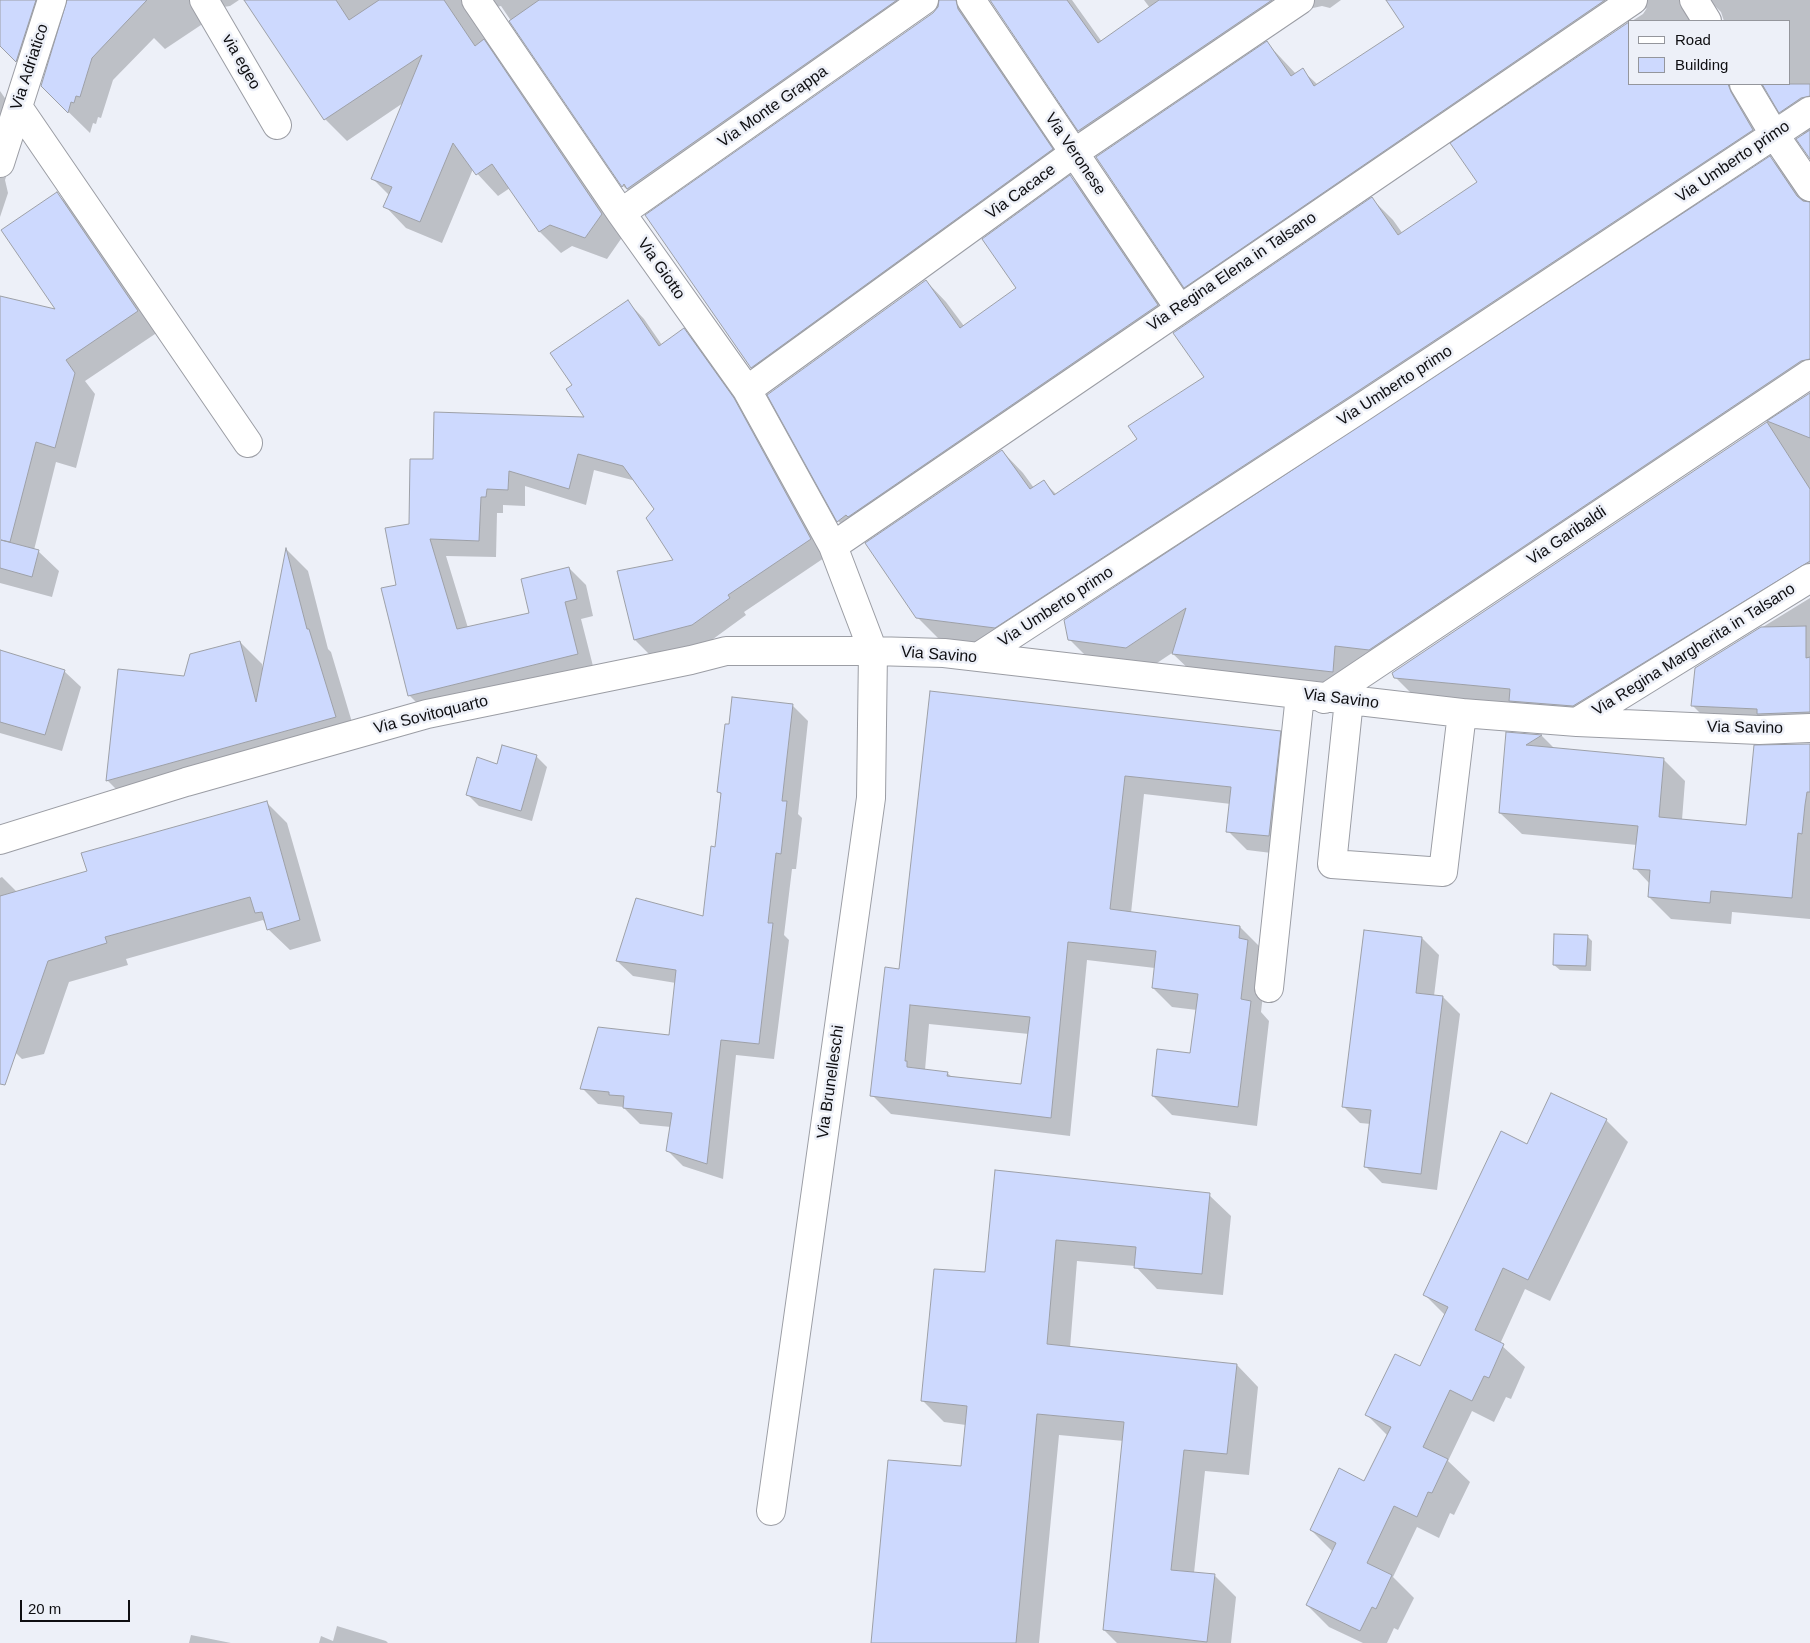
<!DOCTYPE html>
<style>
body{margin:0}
#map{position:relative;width:1810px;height:1643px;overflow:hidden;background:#edf0f8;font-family:Helvetica,sans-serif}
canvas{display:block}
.legend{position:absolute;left:1628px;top:20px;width:162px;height:65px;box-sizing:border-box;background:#edf0f8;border:1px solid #94969c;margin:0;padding:6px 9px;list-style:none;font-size:15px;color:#0e0e11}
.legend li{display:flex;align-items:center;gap:10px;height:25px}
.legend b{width:25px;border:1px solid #94969c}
.scale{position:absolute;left:20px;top:1600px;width:110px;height:22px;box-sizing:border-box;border:2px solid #0e0e11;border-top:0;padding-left:6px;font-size:15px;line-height:18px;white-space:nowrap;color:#0e0e11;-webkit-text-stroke:4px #edf0f8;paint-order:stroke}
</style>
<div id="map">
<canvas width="1810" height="1643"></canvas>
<ul class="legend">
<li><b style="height:6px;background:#fff"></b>Road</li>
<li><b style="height:14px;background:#cdd9fe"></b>Building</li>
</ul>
<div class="scale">20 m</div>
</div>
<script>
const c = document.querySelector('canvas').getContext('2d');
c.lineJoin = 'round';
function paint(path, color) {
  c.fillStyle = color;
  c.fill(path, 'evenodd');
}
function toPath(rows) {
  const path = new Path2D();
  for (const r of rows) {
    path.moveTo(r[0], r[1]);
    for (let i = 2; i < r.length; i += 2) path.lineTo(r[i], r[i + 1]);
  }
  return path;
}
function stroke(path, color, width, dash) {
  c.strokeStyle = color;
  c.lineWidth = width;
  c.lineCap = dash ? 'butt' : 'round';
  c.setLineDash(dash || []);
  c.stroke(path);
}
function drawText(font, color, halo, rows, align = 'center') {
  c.font = font + ' Helvetica,sans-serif';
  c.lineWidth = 5;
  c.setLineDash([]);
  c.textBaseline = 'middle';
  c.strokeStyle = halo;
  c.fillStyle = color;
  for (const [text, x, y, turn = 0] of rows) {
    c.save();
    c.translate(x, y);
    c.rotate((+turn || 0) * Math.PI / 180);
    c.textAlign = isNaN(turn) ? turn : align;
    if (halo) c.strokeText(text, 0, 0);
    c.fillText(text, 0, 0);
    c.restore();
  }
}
paint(toPath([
 [7,0,239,0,230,6,217,8,210,19,165,49,154,38,113,80,101,118,98,117,96,124,93,123,90,133,42,86,67,8,62,10,38,82,0,45,0,3],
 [245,0,952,0,977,25,1073,171,773,389,752,367,938,8,650,210,623,186,501,6,488,9,623,236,607,259,572,246,561,253,540,232,510,188,498,196,473,169,442,243,406,228,385,206,389,195,372,178,403,103,347,141,325,119],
 [991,0,1072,0,1102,42,1150,8,1144,0,1341,0,1330,8,1322,6,1313,8,1101,152,1079,130],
 [1387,0,1810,0,1810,157,1804,135,1780,112,1766,90,1757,92,1774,152,1696,203,1698,205,1770,158,1792,179,1810,204,1810,391,1391,671,1356,667,1354,693,1195,675,1172,653,1148,669,1091,661,1069,639,1130,578,1128,576,1017,649,939,639,917,617,1002,451,1023,473,1034,488,1044,482,1057,495,1139,439,1205,377,1372,199,1393,220,1403,234,1629,84,1789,84,1789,21,1724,21,1721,12,1715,6,1708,8,1700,21,1632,21,1643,14,1647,8,1207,308,1185,287,1267,43,1296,74,1302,70,1318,85,1406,27],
 [0,91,23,124,5,180,8,193,0,217],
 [1070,177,1091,197,1178,326,859,541,838,521,926,281,946,302,964,326,1018,288],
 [57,194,78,214,158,332,85,381,95,394,76,468,56,462,34,550,38,551,59,571,52,597,0,583,0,297,58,311],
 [628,302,644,319,662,345,684,330,700,346,750,416,827,556,744,612,746,615,709,642,651,656,635,640,676,561,656,509,636,481,594,470,586,505,525,486,525,506,503,505,503,513,497,513,496,557,446,556,468,628,531,614,569,568,586,585,593,616,581,619,594,670,426,712,409,695,397,586,410,525,434,461,586,418,574,385],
 [1810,394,1810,594,1595,727,1417,699,1395,677,1393,673],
 [287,550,308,571,328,649,331,652,357,739,129,802,107,780,185,677,240,642,262,664,263,671],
 [1810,598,1810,734,1714,727,1692,705,1696,668],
 [0,651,64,671,81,687,62,751,0,733],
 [931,692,1280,732,1299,751,1288,855,1247,850,1228,831,1231,804,1144,794,1131,913,1240,927,1259,946,1258,951,1267,960,1261,1012,1269,1021,1257,1126,1172,1115,1153,1096,1191,1054,1197,1010,1172,1007,1153,988,1155,968,1087,960,1070,1136,891,1114,872,1095,900,971],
 [929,1024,1029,1034,1022,1086,952,1077,947,1073,925,1070],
 [792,705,808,721,798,814,802,818,796,869,792,869,784,935,789,940,774,1059,736,1055,723,1179,683,1166,667,1150,671,1127,640,1124,623,1107,598,1104,582,1088,671,1037,676,983,633,976,617,961,704,918,716,848,722,795,719,792,730,725],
 [1508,733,1542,736,1555,749,1663,759,1685,781,1682,820,1747,826,1810,764,1810,919,1732,912,1731,924,1671,919,1649,897,1650,884,1635,868,1637,845,1522,834,1500,813],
 [536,756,547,767,532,821,479,806,468,795,498,765],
 [266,802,287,823,321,941,290,950,268,929,263,920,126,959,128,965,69,982,44,1054,22,1059,7,1044,0,1046,0,878,2,877,17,892,88,872],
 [1587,936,1592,941,1591,971,1560,970,1554,965],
 [1422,938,1439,955,1434,996,1443,997,1460,1014,1437,1190,1382,1183,1366,1167,1371,1124,1360,1123,1343,1106],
 [1606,1120,1628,1142,1550,1301,1525,1289,1500,1344,1525,1367,1511,1399,1506,1397,1494,1422,1472,1411,1448,1461,1470,1482,1454,1515,1450,1513,1439,1538,1417,1527,1393,1577,1414,1598,1398,1630,1394,1628,1387,1643,1363,1643,1329,1627,1307,1605,1333,1552,1311,1530,1365,1483,1388,1436,1367,1415,1421,1368,1446,1316,1425,1295,1527,1145],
 [996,1172,1209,1195,1231,1216,1223,1295,1157,1289,1135,1266,1077,1261,1070,1348,1237,1365,1258,1387,1249,1475,1205,1471,1194,1573,1215,1576,1236,1597,1231,1643,1117,1643,1104,1630,1124,1441,1059,1435,1039,1643,873,1643,962,1468,966,1425,944,1422,923,1401,986,1273],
 [337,1626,386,1641,388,1643,319,1643,321,1636,333,1641],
 [191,1635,231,1643,189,1643]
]), '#0003');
const building = toPath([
 [0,0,36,0,16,62,0,46,0,0],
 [67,0,147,0,92,58,80,97,76,96,74,103,71,102,68,113,41,86,67,0],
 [244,0,336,0,349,20,379,0,444,0,475,46,484,39,602,214,585,238,550,225,539,232,492,164,476,175,453,143,420,222,383,207,392,187,371,179,422,55,324,120,244,0],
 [539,0,897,0,627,189,624,184,622,187,509,21,539,0],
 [939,0,956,0,958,9,1053,149,751,368,645,215,933,13,938,7,939,0],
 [990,0,1067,0,1098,43,1159,0,1272,0,1078,131,990,0],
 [1386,0,1605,0,1184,288,1096,157,1267,41,1291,76,1303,68,1314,86,1404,27,1386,0],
 [1629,22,1629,84,1728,84,1731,92,1753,130,1349,397,995,628,916,618,865,543,1002,450,1030,489,1044,480,1054,495,1137,439,1128,426,1204,377,1173,333,1372,197,1398,235,1477,182,1450,143,1629,22],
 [1762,84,1810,84,1810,96,1801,98,1779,113,1762,84],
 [1810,130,1810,159,1796,139,1810,130],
 [1770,156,1797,196,1803,201,1810,202,1810,359,1801,361,1369,650,1335,646,1333,672,1172,654,1186,608,1126,648,1068,640,1064,620,1770,156],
 [1070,175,1158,305,848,517,846,515,837,522,767,395,926,280,960,328,1016,288,982,239,1070,175],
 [57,192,138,311,66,360,75,373,55,448,36,442,10,542,1,540,39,550,32,577,0,568,0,296,55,309,1,230,57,192],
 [628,300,659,346,684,328,734,398,811,539,728,595,730,598,692,625,634,640,617,571,673,560,646,518,654,509,623,466,578,454,569,489,509,471,508,490,487,489,486,497,481,497,479,541,430,539,457,629,529,613,521,579,569,567,577,599,565,602,578,654,408,696,381,588,396,585,385,528,409,524,410,459,433,459,434,412,584,417,566,389,572,385,550,353,628,300],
 [1810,393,1810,438,1767,421,1810,393],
 [1767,422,1810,489,1810,561,1573,706,1509,701,1510,689,1394,678,1392,673,1767,422],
 [286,548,307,629,309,629,336,717,106,781,118,669,184,676,190,654,240,641,256,702,286,548],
 [1806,626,1806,658,1810,657,1810,712,1757,714,1757,709,1691,706,1695,668,1761,627,1806,626],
 [0,650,65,670,45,735,0,722,0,650],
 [930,691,1281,731,1269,836,1226,832,1231,787,1125,776,1113,882,1110,909,1240,926,1239,938,1248,940,1241,999,1251,1001,1238,1107,1152,1096,1157,1049,1190,1053,1198,994,1152,988,1156,951,1068,942,1051,1118,870,1096,885,967,899,969,930,691],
 [910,1005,1030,1017,1021,1084,947,1076,948,1072,907,1067,907,1061,905,1061,910,1005],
 [732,697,793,704,782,801,787,801,781,854,776,853,768,923,773,923,759,1044,721,1040,707,1164,666,1151,672,1113,623,1108,624,1096,609,1095,609,1092,580,1089,598,1027,669,1035,676,970,616,961,636,898,703,916,711,846,715,847,721,793,717,792,725,724,729,724,732,697],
 [1506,732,1542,735,1526,745,1664,758,1659,817,1746,825,1754,745,1810,744,1810,792,1807,792,1805,805,1802,834,1798,833,1792,898,1711,891,1710,903,1648,897,1650,870,1633,869,1638,826,1499,813,1506,732],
 [502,745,537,755,521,811,466,795,477,757,497,764,502,745],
 [267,801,300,920,267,930,262,912,255,913,250,897,105,937,107,943,48,961,5,1085,0,1084,0,896,87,871,81,853,267,801],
 [1364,930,1422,937,1416,993,1443,996,1421,1174,1364,1167,1371,1110,1342,1107,1364,930],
 [1554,934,1588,935,1586,966,1553,965,1554,934],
 [1551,1093,1607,1119,1528,1280,1503,1268,1475,1330,1504,1344,1489,1378,1484,1376,1472,1401,1450,1390,1423,1447,1448,1459,1432,1493,1428,1492,1417,1517,1394,1506,1367,1563,1392,1575,1376,1609,1372,1607,1360,1631,1306,1605,1336,1543,1310,1530,1339,1468,1364,1481,1391,1427,1365,1415,1395,1354,1420,1366,1448,1307,1423,1295,1501,1131,1527,1144,1551,1093],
 [995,1170,1210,1193,1202,1274,1134,1268,1136,1247,1056,1240,1047,1344,1237,1364,1227,1454,1184,1450,1171,1570,1215,1574,1207,1642,1103,1630,1124,1422,1037,1414,1016,1643,871,1643,888,1460,961,1466,967,1406,921,1401,934,1269,985,1272,995,1170]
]);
paint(building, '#cdd9fe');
stroke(building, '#9da0a7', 1);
const minor = toPath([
 [204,0,277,125],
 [476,0,621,213,747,390,833,546,873,651,871,798,771,1511],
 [971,0,1179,308],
 [1694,0,1707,21],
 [1744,84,1774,134,1810,187],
 [18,107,248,443],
 [0,163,52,0],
 [621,213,924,0],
 [747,390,1074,153,1300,0],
 [833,546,1633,0],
 [978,657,1358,410,1810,111],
 [1324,699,1810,374],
 [1349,700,1332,864,1443,872,1462,713],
 [1577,722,1810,578],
 [0,840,186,782,427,714,691,660,726,651,873,651,944,653,1462,713,1577,722,1759,730,1810,728],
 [1269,988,1300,695]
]);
stroke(minor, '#9b9da4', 30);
stroke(minor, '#fff', 28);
drawText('16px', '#0e0e11', '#edf0f8', [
 ["via egeo",241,62,60],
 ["Via Adriatico",30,67,-72],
 ["Via Monte Grappa",773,107,-35],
 ["Via Veronese",1075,154,56],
 ["Via Umberto primo",1733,162,-34],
 ["Via Cacace",1021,192,-36],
 ["Via Giotto",661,269,55],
 ["Via Regina Elena in Talsano",1232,272,-34],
 ["Via Umberto primo",1395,386,-33],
 ["Via Garibaldi",1567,536,-34],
 ["Via Umberto primo",1056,607,-33],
 ["Via Regina Margherita in Talsano",1694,650,-32],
 ["Via Savino",939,655,4],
 ["Via Savino",1341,699,7],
 ["Via Sovitoquarto",431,715,-14],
 ["Via Savino",1745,728,1],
 ["Via Brunelleschi",831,1082,-82]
]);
</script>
